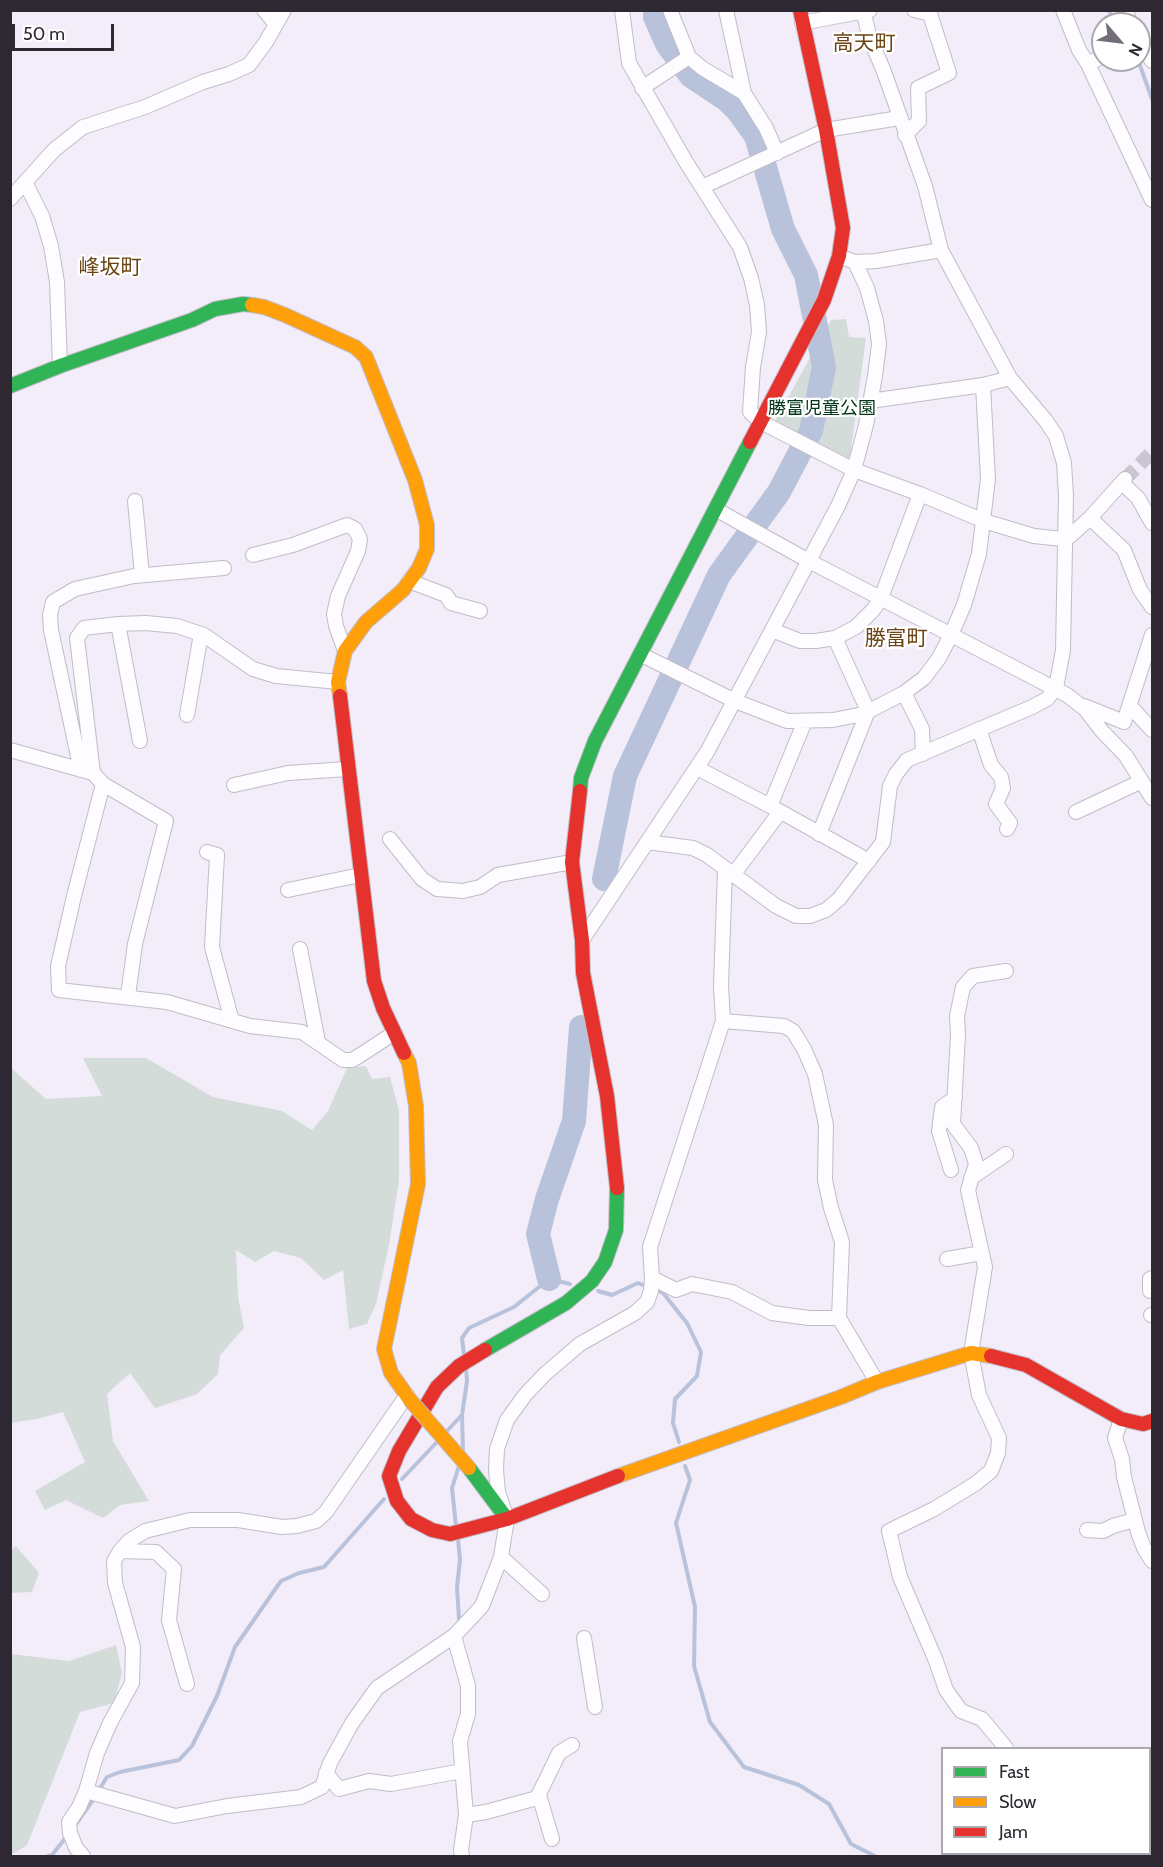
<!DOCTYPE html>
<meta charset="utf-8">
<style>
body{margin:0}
#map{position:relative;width:1163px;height:1867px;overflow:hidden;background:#f3ecf9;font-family:Cabin,sans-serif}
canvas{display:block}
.frame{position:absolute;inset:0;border:12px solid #2e2833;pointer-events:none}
.legend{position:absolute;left:941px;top:1747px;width:210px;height:108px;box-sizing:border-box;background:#fff;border:2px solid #aba9ad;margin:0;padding:8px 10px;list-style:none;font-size:18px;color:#2e2833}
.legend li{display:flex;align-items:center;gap:12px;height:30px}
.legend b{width:30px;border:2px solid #aba9ad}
.north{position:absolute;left:1091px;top:12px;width:60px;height:60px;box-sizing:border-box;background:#fff;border:2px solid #aba9ad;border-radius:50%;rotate:118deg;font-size:16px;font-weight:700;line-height:24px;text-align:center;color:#2e2833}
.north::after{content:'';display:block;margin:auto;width:21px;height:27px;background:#736d78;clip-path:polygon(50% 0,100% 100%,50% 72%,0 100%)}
.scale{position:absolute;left:12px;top:24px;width:102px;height:27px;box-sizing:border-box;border:3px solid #2e2833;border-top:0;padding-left:8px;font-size:18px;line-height:21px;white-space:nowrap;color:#2e2833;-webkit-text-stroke:4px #fff;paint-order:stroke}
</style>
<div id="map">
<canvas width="1163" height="1867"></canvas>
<div class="frame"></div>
<ul class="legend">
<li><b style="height:8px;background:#30b455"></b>Fast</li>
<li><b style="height:8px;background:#ff9f0a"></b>Slow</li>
<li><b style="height:8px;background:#e5322d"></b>Jam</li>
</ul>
<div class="north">N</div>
<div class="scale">50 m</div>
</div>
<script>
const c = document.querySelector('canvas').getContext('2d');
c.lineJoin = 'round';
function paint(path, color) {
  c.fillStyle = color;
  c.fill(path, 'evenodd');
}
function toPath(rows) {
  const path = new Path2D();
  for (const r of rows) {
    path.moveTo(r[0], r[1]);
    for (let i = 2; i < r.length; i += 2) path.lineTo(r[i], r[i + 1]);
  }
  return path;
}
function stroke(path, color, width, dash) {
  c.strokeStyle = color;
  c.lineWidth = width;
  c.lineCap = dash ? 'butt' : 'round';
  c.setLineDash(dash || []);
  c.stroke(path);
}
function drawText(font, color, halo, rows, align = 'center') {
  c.font = font + ' Cabin,"Noto Sans JP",sans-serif';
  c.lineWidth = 4.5;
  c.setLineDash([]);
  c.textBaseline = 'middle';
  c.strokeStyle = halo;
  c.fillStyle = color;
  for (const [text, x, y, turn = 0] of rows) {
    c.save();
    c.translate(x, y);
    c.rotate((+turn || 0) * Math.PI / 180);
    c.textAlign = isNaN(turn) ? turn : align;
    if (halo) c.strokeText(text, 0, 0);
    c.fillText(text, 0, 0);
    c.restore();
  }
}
paint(toPath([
 [846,319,849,337,866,338,850,457,845,461,777,424,775,421,831,320],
 [83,1058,146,1058,213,1097,282,1111,312,1130,328,1111,347,1068,366,1066,372,1079,390,1077,399,1110,399,1180,389,1245,376,1304,367,1324,349,1329,343,1270,324,1280,301,1258,274,1251,255,1262,236,1250,238,1297,244,1328,220,1355,218,1374,197,1394,155,1408,130,1373,107,1394,113,1441,149,1501,120,1505,103,1518,66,1500,45,1510,35,1491,85,1462,63,1412,37,1419,10,1423,11,1068,46,1099,102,1096],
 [16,1546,39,1573,32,1592,11,1593,11,1550],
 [116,1645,122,1673,114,1703,80,1712,27,1845,11,1855,11,1654,69,1661]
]), '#d4dcda');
stroke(toPath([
 [1109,10,1113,24],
 [1138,60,1152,99],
 [655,1290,663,1293,687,1323,701,1352,697,1376,675,1399,673,1423,679,1442],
 [598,1291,612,1295,638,1283,648,1287],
 [464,1355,462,1338,469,1328,514,1307,549,1279,570,1284],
 [462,1416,463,1450],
 [446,1432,462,1415,467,1381,466,1368],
 [685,1466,690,1480,676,1523,695,1607,694,1666,710,1722,744,1767,799,1785,829,1804,851,1844,875,1856],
 [402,1479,437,1442],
 [456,1526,452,1488,459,1466],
 [458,1539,460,1560,457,1587,459,1619],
 [99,1790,107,1777,120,1772,179,1760,192,1746,217,1696,235,1647,281,1581,299,1573,324,1567,384,1499],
 [74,1827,95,1797],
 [48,1856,52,1855,67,1836]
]), '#b8c3db', 4);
stroke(toPath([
 [604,879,625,776,719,575,779,492,811,431,824,367,806,275,783,229,756,136,738,111,727,100,691,76,667,44,655,17,655,10],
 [549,1279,538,1234,547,1199,574,1121,581,1027]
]), '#b8c3db', 24);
stroke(toPath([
 [1125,479,1152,452]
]), '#ccc5d1', 14, [14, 7]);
const street = toPath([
 [264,10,275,23],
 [622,10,629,63,686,162,740,247,751,278,757,305,759,332,753,367,750,412,761,422,854,470,920,494,984,521,1034,536,1063,539,1070,536,1090,518,1125,479],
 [670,10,689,57,702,68,744,93,766,128,777,153],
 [726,10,744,93],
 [1063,10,1079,50,1088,64,1152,200],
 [1126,10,1130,24],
 [802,23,870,10],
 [1139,41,1152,61],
 [1088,64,1103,56],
 [642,88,689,57],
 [905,135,919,121,918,88,949,73,930,14,914,10],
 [25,182,42,216,51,246,57,282,60,366],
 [702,187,826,130,899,118],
 [10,199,54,150,83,127,145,107,203,82,229,74,249,65,266,42,284,10],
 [855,262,876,261,941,250],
 [870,401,983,385,1010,378],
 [1122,483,1138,498,1152,523],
 [135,501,142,575],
 [717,510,809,561,1067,695,1085,709,1102,731,1126,756,1152,798],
 [1090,518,1124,550,1140,590,1152,607],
 [253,555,293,545,347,525,355,529,360,539,358,551,338,596,334,614,336,626,345,651],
 [409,581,446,595,451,603,480,611],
 [118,624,140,741],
 [772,630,800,641,816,641,835,638,856,627,873,610,881,598,920,494],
 [642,655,735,701,787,721,833,720,863,714,904,693,924,678,939,658,951,635,964,605,979,554,988,479,983,385],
 [904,693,922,729,923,754],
 [1084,706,1124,722,1152,635],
 [1130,706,1152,730],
 [187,715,201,634],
 [979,729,991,765,1001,777,1003,788,996,804,1010,823,1007,829],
 [10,750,93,773,103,784,166,821,135,944,128,996],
 [697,768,774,808,869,861],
 [81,770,51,630,50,615,53,602,75,589,134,576,224,568],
 [93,773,77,638,84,628,118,624,146,623,177,626,204,635,253,669,276,676,338,682],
 [103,784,74,896,58,966,59,990,167,1002,250,1026,302,1032,343,1060,352,1060,359,1056,394,1033],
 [234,785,288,773,347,769],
 [770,806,805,721],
 [1076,812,1142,781],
 [819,834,868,711,835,638],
 [390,839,422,879,437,889,463,891,480,887,498,875,572,862],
 [647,842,693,848,707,855,776,906,796,916,810,916,826,910,839,899,883,842,890,786,896,774,907,760,1032,707,1047,699,1056,688,1063,650,1066,496,1064,463,1056,436,1046,421,1010,378,941,250,925,186,883,69,870,39,863,10],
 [207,852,217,855,212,947,232,1021],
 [733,875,780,812],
 [288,890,360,875],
 [582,940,707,752,838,506,854,470,866,425,875,376,879,344,876,321,867,288,855,262,839,256],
 [300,949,318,1042],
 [1006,971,973,976,963,987,957,1016,958,1035,953,1124,971,1148,976,1164,968,1190,985,1267,971,1353,979,1395,999,1438,998,1453,991,1471,975,1484,934,1509,889,1531,900,1577,936,1661,946,1690,961,1711,982,1719,1006,1748],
 [723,1021,784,1026,793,1031,804,1049,815,1074,826,1125,825,1180,831,1208,842,1242,839,1318,877,1382],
 [951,1170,939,1131,942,1107,955,1098],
 [971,1178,1006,1154],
 [947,1259,982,1253],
 [652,1278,676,1290,692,1284,732,1292,772,1313,809,1318,839,1318],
 [1150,1291,1150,1279,1152,1278],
 [1151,1315,1152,1315],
 [1121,1419,1115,1438,1122,1459,1124,1477,1138,1532,1144,1548,1152,1561],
 [1087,1530,1103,1531,1113,1526,1134,1520],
 [120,1551,156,1552,174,1569,169,1620,187,1684],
 [501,1557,542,1594],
 [454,1636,468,1686,468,1714,460,1741,466,1815,461,1850,462,1856],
 [584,1638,595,1707],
 [326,1773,339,1789,369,1781,391,1784,462,1771],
 [86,1791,175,1816,227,1806,301,1797,322,1787,330,1763,352,1723,377,1688,454,1636,482,1606,501,1557,507,1519,498,1492,496,1470,497,1449,507,1420,525,1395,545,1374,580,1344,635,1313,647,1302,651,1291,652,1278,650,1247,723,1021,721,986,725,869],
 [539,1795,552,1839],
 [466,1815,486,1812,537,1798,559,1753,572,1745],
 [1060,1854,1062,1856],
 [83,1856,76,1848,70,1833,69,1822,79,1807,86,1791,97,1753,110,1723,132,1683,133,1647,115,1583,114,1561,120,1551,129,1541,145,1531,190,1520,238,1520,282,1527,297,1526,316,1521,326,1512,407,1395],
 [1044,1856,1044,1854]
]);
const fast = toPath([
 [10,386,60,366,192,320,215,309,243,304,252,305],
 [580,791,581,778,595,741,750,442],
 [485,1350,566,1303,592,1281,605,1262,616,1230,617,1188],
 [469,1468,507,1519]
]);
const slow = toPath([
 [252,305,264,307,285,315,355,347,366,357,415,480,427,525,427,549,419,568,403,590,366,622,345,651,338,682,340,696],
 [404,1053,409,1063,416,1106,418,1184,384,1349,391,1373,410,1400],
 [618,1476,841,1397,877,1382,971,1353,991,1356]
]);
const jam = toPath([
 [750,442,824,300,839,256,843,228,826,130,800,10],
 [340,696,374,981,383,1008,404,1053],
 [580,791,572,862,582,940,583,973,607,1096,617,1188],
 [485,1350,459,1366,437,1387,399,1451,389,1476,397,1501,411,1519,432,1530,450,1534,507,1519,618,1476],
 [991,1356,1026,1365,1121,1419,1143,1424,1152,1421]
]);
stroke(street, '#c2bcc7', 16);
stroke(fast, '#c2bcc7', 16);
stroke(slow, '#c2bcc7', 16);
stroke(jam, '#c2bcc7', 16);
stroke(street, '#fdfcfe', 14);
stroke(fast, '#30b455', 14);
stroke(slow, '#ff9f0a', 14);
stroke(jam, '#e5322d', 14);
const slowBridge = toPath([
 [410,1400,469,1468]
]);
stroke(slowBridge, '#c2bcc7', 16, []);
stroke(slowBridge, '#ff9f0a', 14);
drawText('18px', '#023719', '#fff', [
 ["勝富児童公園",822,409]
]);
drawText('21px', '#6a4414', '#fff', [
 ["高天町",864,44],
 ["峰坂町",110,268],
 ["勝富町",896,639]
]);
</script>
